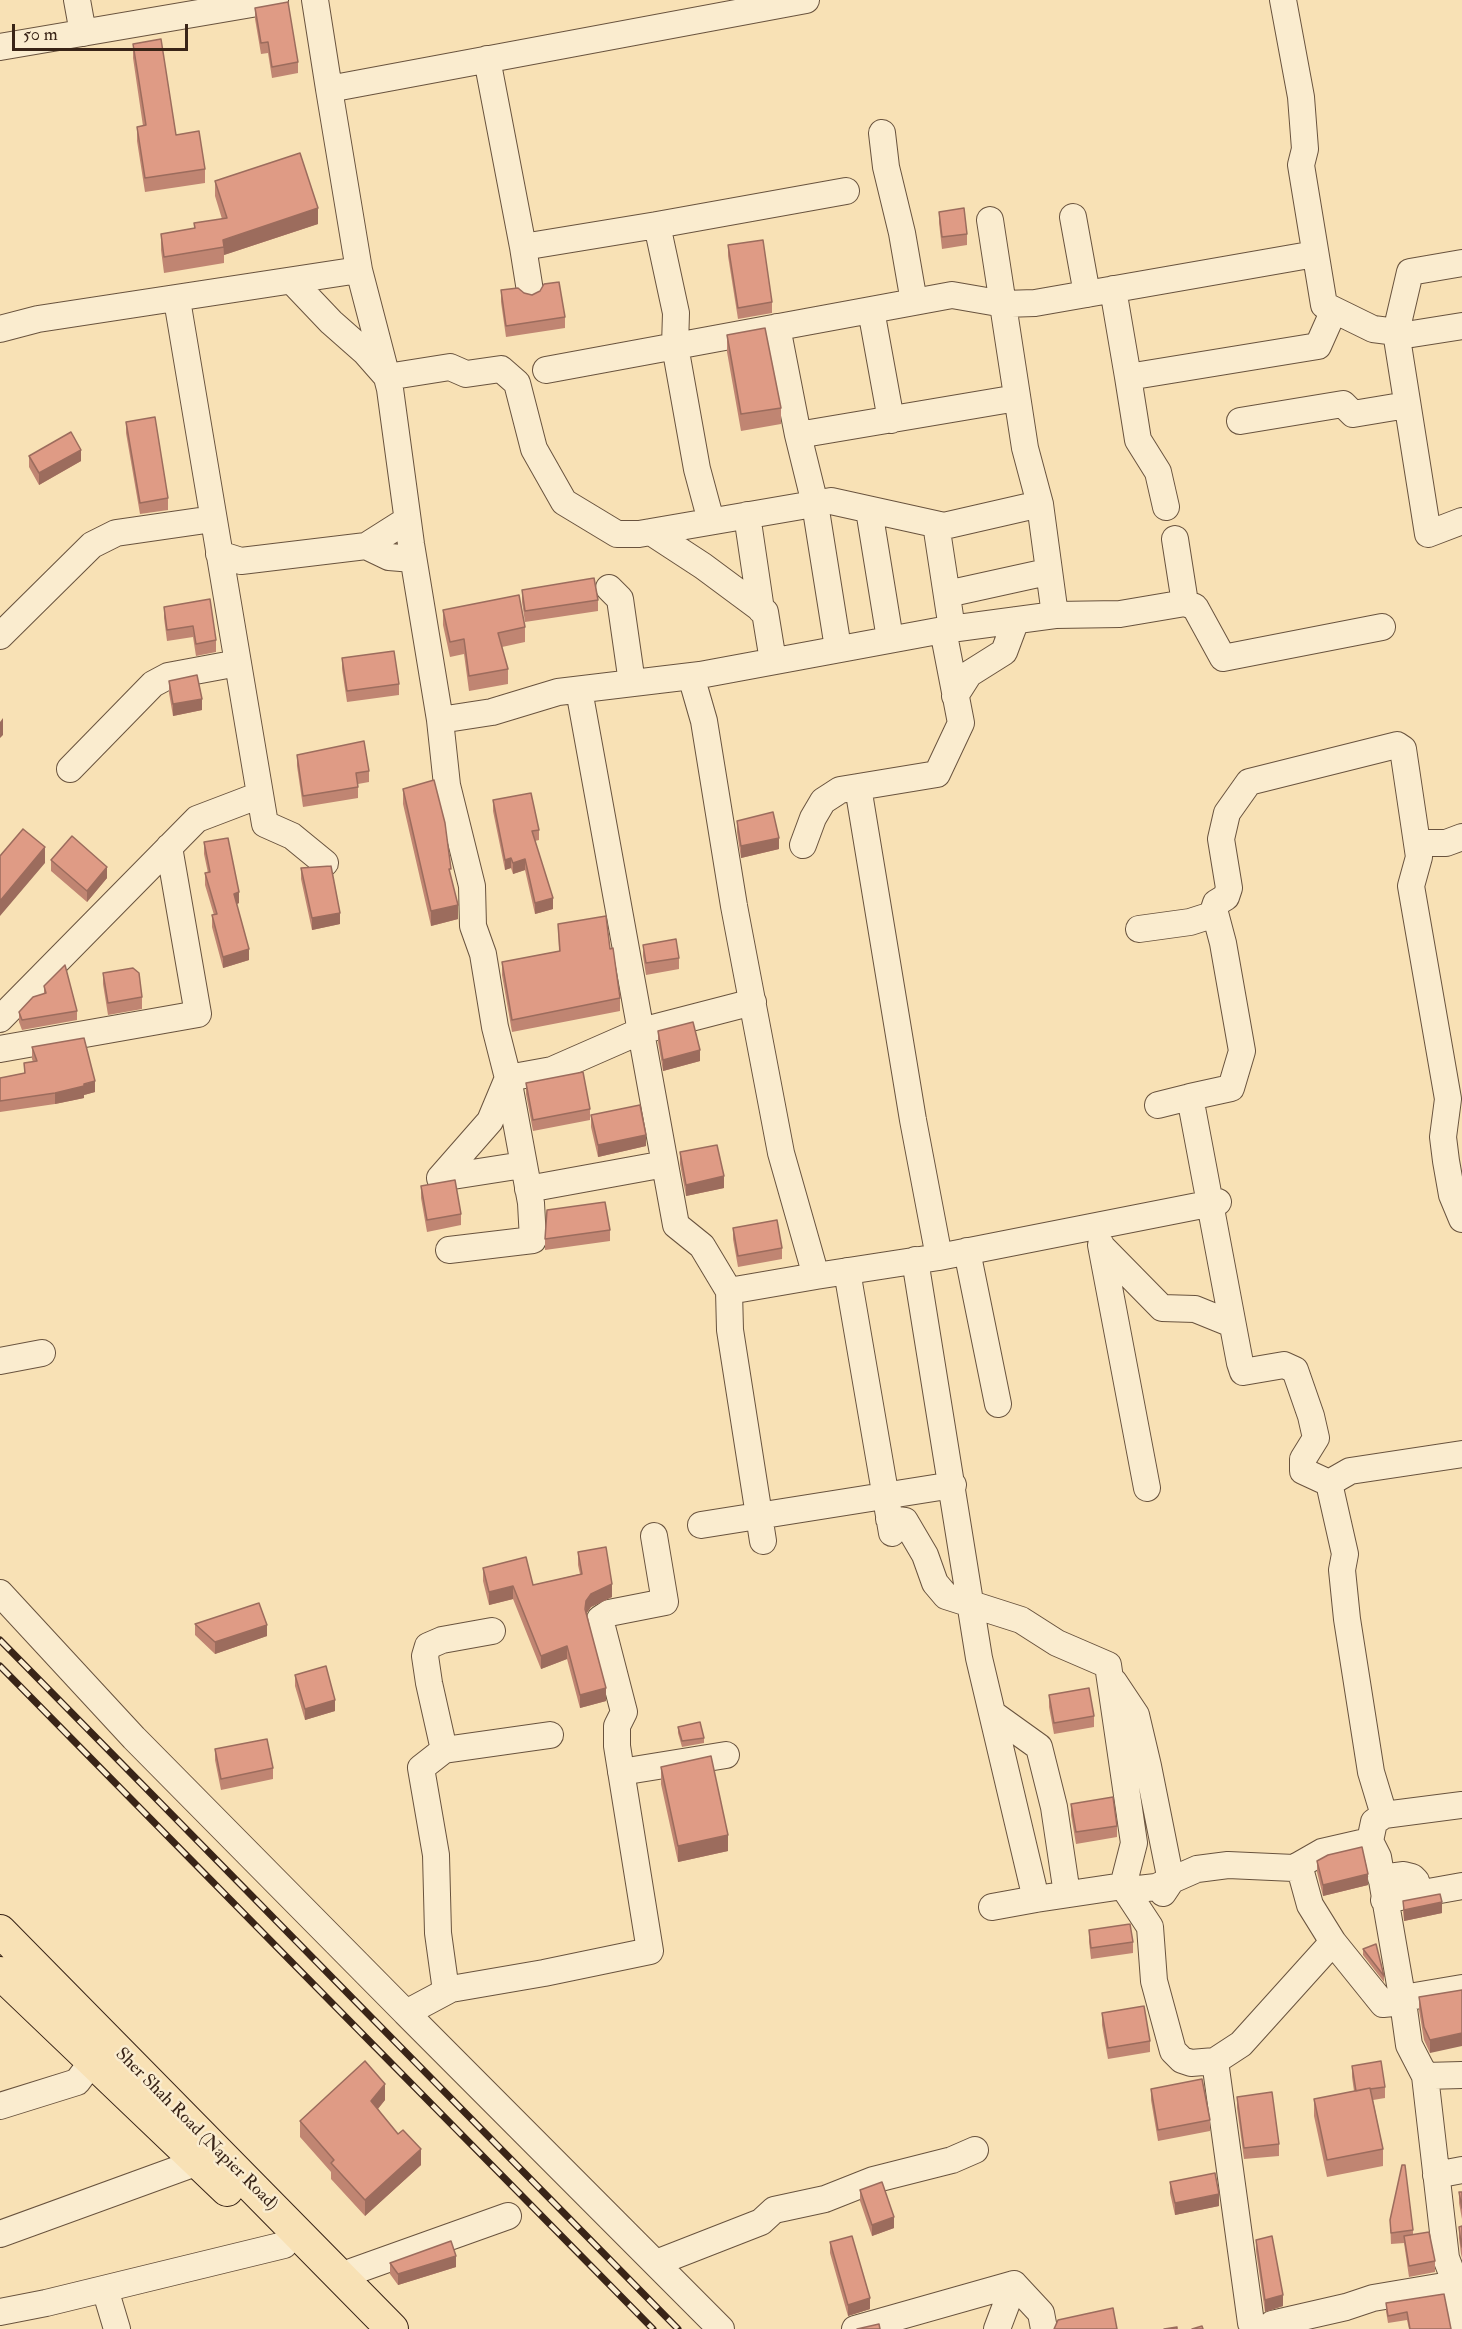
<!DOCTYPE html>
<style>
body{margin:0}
#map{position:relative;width:1462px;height:2329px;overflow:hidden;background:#f8e1b5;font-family:"IM FELL Double Pica",serif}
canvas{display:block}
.scale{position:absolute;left:12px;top:24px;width:176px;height:27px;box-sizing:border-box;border:3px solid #392417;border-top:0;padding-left:8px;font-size:18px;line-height:21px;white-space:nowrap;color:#392417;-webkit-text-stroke:4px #faeccf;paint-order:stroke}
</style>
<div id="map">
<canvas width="1462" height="2329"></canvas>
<div class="scale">50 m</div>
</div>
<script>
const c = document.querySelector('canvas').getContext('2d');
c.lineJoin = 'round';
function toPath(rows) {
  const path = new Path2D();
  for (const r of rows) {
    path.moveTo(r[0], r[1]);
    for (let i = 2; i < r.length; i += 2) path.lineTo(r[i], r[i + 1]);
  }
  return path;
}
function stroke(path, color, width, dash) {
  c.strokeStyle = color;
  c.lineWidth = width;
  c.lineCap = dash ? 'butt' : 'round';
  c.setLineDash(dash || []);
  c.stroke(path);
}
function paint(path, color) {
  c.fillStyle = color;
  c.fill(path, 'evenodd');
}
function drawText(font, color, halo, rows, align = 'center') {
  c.font = font + ' "IM FELL Double Pica",serif';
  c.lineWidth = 5;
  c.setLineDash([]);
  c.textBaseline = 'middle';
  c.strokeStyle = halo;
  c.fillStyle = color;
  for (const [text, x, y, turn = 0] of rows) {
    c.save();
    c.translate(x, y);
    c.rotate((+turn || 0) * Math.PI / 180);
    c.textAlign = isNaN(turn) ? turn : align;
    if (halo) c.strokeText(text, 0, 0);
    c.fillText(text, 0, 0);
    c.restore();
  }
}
const minor = toPath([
 [77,0,83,33],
 [315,0,329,89],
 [1283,0,1301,97,1305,149,1301,165,1324,305,1373,329,1412,334,1462,326],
 [0,47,275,0],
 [487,59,523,247],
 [882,133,886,167,902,233,914,302],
 [1073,217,1087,294],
 [990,220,1025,448,1040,504,1055,615,1120,614,1185,603,1175,539],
 [1462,263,1410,272,1396,332,1428,534,1462,521],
 [359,270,390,389,411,544,440,720],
 [292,281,331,322,365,352,387,377,450,367,466,374,501,369,517,383,534,449,564,502,617,534,639,534,831,501,944,526,1040,504],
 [1113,289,1128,377],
 [530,291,523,247,657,225],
 [177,300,265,824,292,836,325,863],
 [871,310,891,420],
 [777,327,798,435,815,504,838,648],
 [0,329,38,319,359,270,329,89,806,0],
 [546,370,952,295,1004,304,1035,303,1315,254],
 [1240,421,1343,404,1353,414,1407,405],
 [798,435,1017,398],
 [1166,507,1158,472,1138,440,1128,377,1318,346,1334,310],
 [869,510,890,639],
 [747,515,761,610],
 [711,521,697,469,675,346,676,313,657,225,846,191],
 [936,524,952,629],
 [651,532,703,566,765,612,773,661],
 [366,546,407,520],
 [219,554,241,561,366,546,389,557,413,559],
 [609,588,620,599,632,683],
 [947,594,1047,572],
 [1185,603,1195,607,1223,658,1382,627],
 [0,636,92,545,116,533,213,519],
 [579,690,676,1225,702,1246,729,1291,816,1276,781,1153,734,906,704,721,691,676],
 [955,696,969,674,1004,652,1016,620],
 [70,769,153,684,168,676,238,663],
 [1417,843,1446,843,1462,837],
 [803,845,813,818,823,801,840,790,937,774,961,723,943,630],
 [1139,929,1190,922,1215,914],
 [753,1002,641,1031,552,1070,508,1078,495,1027,483,954,473,926,472,886,447,785,440,720,492,712,558,692,700,675,943,630,1055,615],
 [0,1019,197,819,260,795],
 [0,1049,198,1014,169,847],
 [1158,1105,1190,1097],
 [440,1178,490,1121,508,1078],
 [440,1178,523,1165],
 [528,1189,665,1164],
 [1101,1245,1147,1488],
 [1102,1247,1162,1308,1195,1309,1232,1324],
 [449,1250,533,1240,531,1203,508,1078],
 [967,1251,998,1404],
 [939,1257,1218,1202],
 [915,1260,979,1658,1036,1899,992,1907],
 [847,1271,892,1533],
 [816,1276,939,1257,913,1120,858,787],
 [729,1291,730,1330,763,1541],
 [0,1361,42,1353],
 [1329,1483,1350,1471,1462,1454],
 [889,1519,905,1521,925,1555,935,1583,946,1596,1021,1620,1057,1643,1108,1665,1134,1843,1123,1886,1150,1927,1154,1981,1173,2051,1182,2060,1191,2063,1215,2061,1251,2323,1254,2329],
 [701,1525,953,1485],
 [0,1593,134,1738,406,2013,451,1989,544,1973,650,1951,617,1746,617,1726,624,1712,600,1619,609,1613,665,1602,654,1536],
 [1114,1682,1136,1715,1148,1766,1171,1881,1163,1893],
 [993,1714,1039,1747,1054,1807,1067,1894],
 [444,1750,550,1735],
 [621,1772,726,1755],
 [1384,1815,1371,1772,1347,1619,1342,1570,1345,1554,1329,1483,1303,1471,1303,1459,1316,1438,1311,1416,1295,1370,1284,1365,1243,1372,1240,1363,1190,1097,1231,1088,1242,1051,1223,943,1214,909,1216,903,1226,897,1229,888,1221,839,1227,813,1249,782,1397,745,1403,749,1419,857,1411,886,1448,1099,1443,1137,1446,1161,1452,1195,1462,1219],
 [1381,1878,1404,1875,1412,1877,1416,1881,1419,1894],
 [1036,1899,1123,1886,1138,1889,1156,1887,1197,1869,1228,1865,1294,1868,1322,1852,1370,1841,1374,1822,1384,1815,1462,1805],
 [1384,1900,1462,1886],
 [1333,1942,1383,2004,1403,2002,1378,1857,1370,1841],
 [446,1991,438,1933,436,1855,421,1768,444,1750,429,1683,425,1656,428,1646,442,1640,492,1631],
 [1403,1998,1462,1988],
 [1403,2002,1409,2045,1425,2076,1462,2075],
 [406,2013,721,2329],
 [1215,2061,1241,2044,1333,1942,1310,1905,1299,1865],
 [1425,2076,1446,2258,1456,2284],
 [0,2106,77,2082,92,2062],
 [1436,2175,1462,2170],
 [0,2234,198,2162],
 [656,2263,761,2222,774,2210,825,2199,873,2180,952,2160,975,2150],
 [340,2276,508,2216],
 [1014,2284,1041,2313,1044,2329],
 [105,2289,117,2329],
 [0,2312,46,2303,284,2245],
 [855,2329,1014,2284],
 [997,2329,1014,2284],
 [1267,2329,1272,2324,1346,2307,1373,2298,1456,2284,1462,2322]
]);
const major = toPath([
 [0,1931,392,2329],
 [0,1973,227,2190]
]);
stroke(minor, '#69533e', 28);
stroke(major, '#392417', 34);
stroke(minor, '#faeccf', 26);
stroke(major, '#f8e1b5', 32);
const rail = toPath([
 [0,1640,678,2329],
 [0,1666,653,2329]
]);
stroke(rail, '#392417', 7);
stroke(rail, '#faeccf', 4.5, [14]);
paint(toPath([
 [255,8,298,62,298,73,272,78,268,53,261,54,255,19],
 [133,44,176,135,205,169,205,183,145,192,137,141,137,127,143,126,133,58],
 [215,181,318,224,224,255,224,263,164,273,161,250,161,234,194,229,194,223,222,219,215,196],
 [939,212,967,234,967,245,942,249,939,223],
 [728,245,772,302,772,313,738,319,728,256],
 [501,290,524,293,565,317,565,328,506,337,501,302],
 [727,335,781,408,781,424,741,431,727,352],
 [126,422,168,498,168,510,140,514,126,433],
 [29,456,81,461,39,485,29,467],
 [522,590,598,600,598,611,525,622,522,602],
 [164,607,216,640,216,652,196,656,193,637,167,641,164,618],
 [443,610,525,627,525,642,502,647,508,669,508,684,469,691,464,654,450,657,443,625],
 [342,658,399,684,399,695,347,702,342,669],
 [169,681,202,710,173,716,169,693],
 [297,755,369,771,369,782,358,784,358,798,303,807,297,766],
 [403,789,451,880,458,919,431,926,403,804],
 [493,800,539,830,539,840,535,841,553,909,535,914,525,870,513,874,511,868,505,870,493,811],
 [737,821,779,849,741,858,737,832],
 [204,842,239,903,237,904,249,960,223,968,212,927,212,915,214,915,205,885,205,873,208,873,204,854],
 [51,860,107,878,87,902,51,871],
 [301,868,340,924,312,930,301,879],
 [558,924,610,949,620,998,620,1011,512,1032,502,975,502,962,559,951],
 [643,945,679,958,679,969,646,975,643,956],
 [103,973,142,997,142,1009,108,1015,103,984],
 [44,986,77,1011,77,1020,22,1030,19,1022,19,1012,44,993],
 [658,1031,700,1061,663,1071,658,1042],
 [32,1047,95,1092,84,1095,84,1098,55,1104,0,1112,0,1078,24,1073,24,1063,33,1062,32,1059],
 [526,1083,590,1109,590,1120,533,1131,526,1094],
 [591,1115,646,1146,598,1157,591,1127],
 [680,1152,724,1188,686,1196,680,1164],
 [421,1186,461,1214,461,1225,427,1232,421,1198],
 [733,1228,782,1248,782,1259,738,1267,733,1239],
 [610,1230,610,1241,545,1250,545,1239],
 [578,1552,612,1597,591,1607,587,1613,606,1701,580,1708,567,1659,541,1669,513,1599,489,1605,483,1581,483,1568,533,1585,580,1574,578,1565],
 [195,1624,267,1636,215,1654,195,1635],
 [295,1675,335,1711,305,1720,295,1686],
 [1049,1695,1094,1716,1094,1727,1054,1734,1049,1707],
 [678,1727,704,1738,704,1743,682,1747,678,1733],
 [215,1749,273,1768,273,1779,221,1790,215,1760],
 [661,1767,728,1851,678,1862,661,1784],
 [1071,1804,1117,1826,1117,1837,1076,1844,1071,1815],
 [1317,1861,1368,1885,1323,1896,1317,1872],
 [1403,1901,1442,1913,1404,1921,1403,1912],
 [1089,1930,1133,1942,1133,1953,1091,1959,1089,1942],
 [1363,1949,1384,1976,1384,1982,1363,1955],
 [1462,1990,1430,2053,1424,2040,1419,2010,1419,1997],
 [1102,2013,1150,2041,1150,2052,1108,2059,1102,2025],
 [1352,2066,1385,2087,1385,2098,1373,2100,1383,2149,1383,2166,1327,2177,1314,2116,1314,2099,1354,2091,1352,2077],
 [1151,2089,1210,2120,1210,2131,1158,2141,1151,2100],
 [1237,2097,1279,2144,1279,2156,1244,2159,1237,2108],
 [385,2100,378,2109,421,2165,365,2216,331,2179,331,2172,300,2137,300,2121],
 [1170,2182,1219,2206,1175,2215,1170,2193],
 [860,2190,894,2228,872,2236,860,2201],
 [1459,2192,1462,2192,1462,2219,1459,2203],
 [1390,2220,1413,2230,1413,2235,1435,2261,1435,2272,1409,2277,1404,2243,1391,2244],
 [1462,2226,1462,2258,1461,2254,1459,2238,1459,2227],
 [1256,2240,1283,2306,1265,2312,1256,2251],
 [830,2242,870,2309,848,2316,830,2253],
 [390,2263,456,2267,398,2285,390,2274],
 [1386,2303,1451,2329,1409,2329,1407,2320,1388,2323,1386,2311]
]), '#c08572');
paint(toPath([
 [318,208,318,224,224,255,223,240],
 [81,450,81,461,39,485,39,473],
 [202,699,202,710,173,716,173,704],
 [3,718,3,735,0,738,0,722],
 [779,838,779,849,741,858,741,846],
 [45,847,45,863,0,916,0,901],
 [511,858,511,868,505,870,505,860],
 [525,859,525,870,513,874,513,863],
 [107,867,107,878,87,902,87,891],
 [239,892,239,903,234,905,234,894],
 [553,898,553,909,535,914,535,903],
 [458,905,458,919,431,926,431,911],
 [340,913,340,924,312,930,312,918],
 [249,949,249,960,223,968,223,957],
 [700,1050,700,1061,663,1071,663,1060],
 [95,1081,95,1092,84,1095,84,1098,55,1104,55,1093],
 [646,1135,646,1146,598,1157,598,1145],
 [724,1176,724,1188,686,1196,686,1185],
 [612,1584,612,1597,591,1607,586,1614,586,1601,591,1594],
 [513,1586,513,1599,489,1605,489,1592],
 [267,1625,267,1636,215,1654,215,1642],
 [567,1646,567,1659,541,1669,541,1656],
 [606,1688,606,1701,580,1708,580,1695],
 [335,1700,335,1711,305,1720,305,1709],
 [728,1835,728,1851,678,1862,678,1846],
 [1368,1874,1368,1885,1323,1896,1323,1885],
 [1442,1902,1442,1913,1404,1921,1404,1910],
 [1462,2033,1462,2046,1430,2053,1430,2040],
 [385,2084,385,2100,371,2117,371,2101],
 [421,2149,421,2165,365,2216,365,2200],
 [1219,2194,1219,2206,1175,2215,1175,2203],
 [894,2217,894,2228,872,2236,872,2225],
 [456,2256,456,2267,398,2285,398,2274],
 [1283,2295,1283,2306,1265,2312,1265,2300],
 [870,2298,870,2309,848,2316,848,2305]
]), '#9c6c5d');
const building = toPath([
 [288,2,298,62,272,67,268,42,261,43,255,8,288,2],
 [161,39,176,135,199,131,205,169,145,178,137,127,146,125,133,44,161,39],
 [300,153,318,208,223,240,224,247,164,257,161,234,195,228,194,223,227,218,215,181,300,153],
 [964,208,967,234,942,237,939,212,964,208],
 [763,240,772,302,738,308,728,245,763,240],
 [559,282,565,317,506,326,501,290,518,288,524,293,532,295,540,291,544,284,559,282],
 [765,328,781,408,741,414,727,335,765,328],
 [155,417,168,498,140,503,126,422,155,417],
 [71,432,81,450,39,473,29,456,71,432],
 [594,578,598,600,525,611,522,590,594,578],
 [519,595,525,627,498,633,508,669,469,676,464,639,450,642,443,610,519,595],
 [210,599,216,640,196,644,193,626,167,630,164,607,210,599],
 [394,651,399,684,347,691,342,658,394,651],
 [197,675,202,699,173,704,169,681,197,675],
 [364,741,369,771,356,773,358,787,303,796,297,755,364,741],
 [434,780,445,823,451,869,449,869,458,905,431,911,403,789,434,780],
 [531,793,539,830,532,831,553,898,535,903,525,859,513,863,511,858,505,860,493,800,531,793],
 [773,812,779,838,741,846,737,821,773,812],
 [23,829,45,847,0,901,0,856,23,829],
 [72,836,107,867,87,891,51,860,72,836],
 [228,838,239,892,234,894,249,949,223,957,212,915,217,914,205,873,210,872,204,842,228,838],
 [331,866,340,913,312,918,301,868,331,866],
 [606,916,610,949,613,948,620,998,512,1020,502,962,560,951,558,924,606,916],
 [676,939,679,958,646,963,643,945,676,939],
 [65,965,77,1011,22,1020,19,1012,33,997,46,993,44,986,65,965],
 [133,968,139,973,142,997,108,1003,103,973,133,968],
 [693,1022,700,1050,663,1060,658,1031,693,1022],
 [84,1038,95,1081,84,1084,84,1086,55,1093,0,1101,0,1078,25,1073,24,1063,37,1061,32,1047,84,1038],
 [583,1072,590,1109,533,1120,526,1083,583,1072],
 [640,1105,646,1135,598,1145,591,1115,640,1105],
 [717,1145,724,1176,686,1185,680,1152,717,1145],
 [455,1180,461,1214,427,1220,421,1186,455,1180],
 [605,1202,610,1230,545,1239,547,1210,605,1202],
 [777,1220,782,1248,738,1256,733,1228,777,1220],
 [606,1547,612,1584,591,1594,586,1601,585,1609,606,1688,580,1695,567,1646,541,1656,513,1586,489,1592,483,1568,526,1557,533,1585,582,1574,578,1552,606,1547],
 [259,1603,267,1625,215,1642,195,1624,259,1603],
 [326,1666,335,1700,305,1709,295,1675,326,1666],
 [1089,1688,1094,1716,1054,1723,1049,1695,1089,1688],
 [700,1722,704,1738,682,1741,678,1727,700,1722],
 [267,1739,273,1768,221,1779,215,1749,267,1739],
 [711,1756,728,1835,678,1846,661,1767,711,1756],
 [1113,1797,1117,1826,1076,1832,1071,1804,1113,1797],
 [1362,1847,1368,1874,1323,1885,1317,1861,1328,1855,1362,1847],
 [1440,1894,1442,1902,1404,1910,1403,1901,1440,1894],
 [1130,1924,1133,1942,1091,1948,1089,1930,1130,1924],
 [1376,1944,1384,1976,1363,1949,1376,1944],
 [1462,1990,1462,2033,1430,2040,1424,2027,1419,1997,1462,1990],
 [1144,2006,1150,2041,1108,2048,1102,2013,1144,2006],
 [365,2061,385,2084,371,2101,398,2134,403,2130,421,2149,365,2200,331,2163,334,2160,300,2121,365,2061],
 [1381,2061,1385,2087,1370,2089,1370,2088,1356,2091,1352,2066,1381,2061],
 [1202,2079,1210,2120,1158,2130,1151,2089,1202,2079],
 [1370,2088,1383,2149,1327,2160,1314,2099,1370,2088],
 [1272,2092,1279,2144,1244,2148,1237,2097,1272,2092],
 [1402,2165,1405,2165,1413,2230,1391,2233,1390,2220,1402,2165],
 [1215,2173,1219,2194,1175,2203,1170,2182,1215,2173],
 [882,2182,894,2217,872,2225,860,2190,882,2182],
 [1459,2192,1462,2192,1462,2208,1459,2192],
 [1462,2226,1462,2247,1461,2243,1459,2227,1462,2226],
 [1429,2232,1435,2261,1409,2266,1404,2236,1429,2232],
 [852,2236,870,2298,848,2305,830,2242,852,2236],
 [1272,2236,1283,2295,1265,2300,1256,2240,1272,2236],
 [451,2241,456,2256,398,2274,390,2263,451,2241],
 [1444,2294,1451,2329,1410,2329,1407,2312,1388,2316,1386,2303,1444,2294],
 [1113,2308,1117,2329,1054,2329,1058,2320,1113,2308],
 [879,2324,880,2329,857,2329,879,2324],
 [1202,2326,1203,2329,1192,2329,1202,2326],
 [1177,2327,1177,2329,1164,2329,1177,2327]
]);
paint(building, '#df9b85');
stroke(building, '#9c6c5d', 1.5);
drawText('18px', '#392417', '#faeccf', [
 ["Sher Shah Road (Napier Road)",196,2130,45]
]);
</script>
